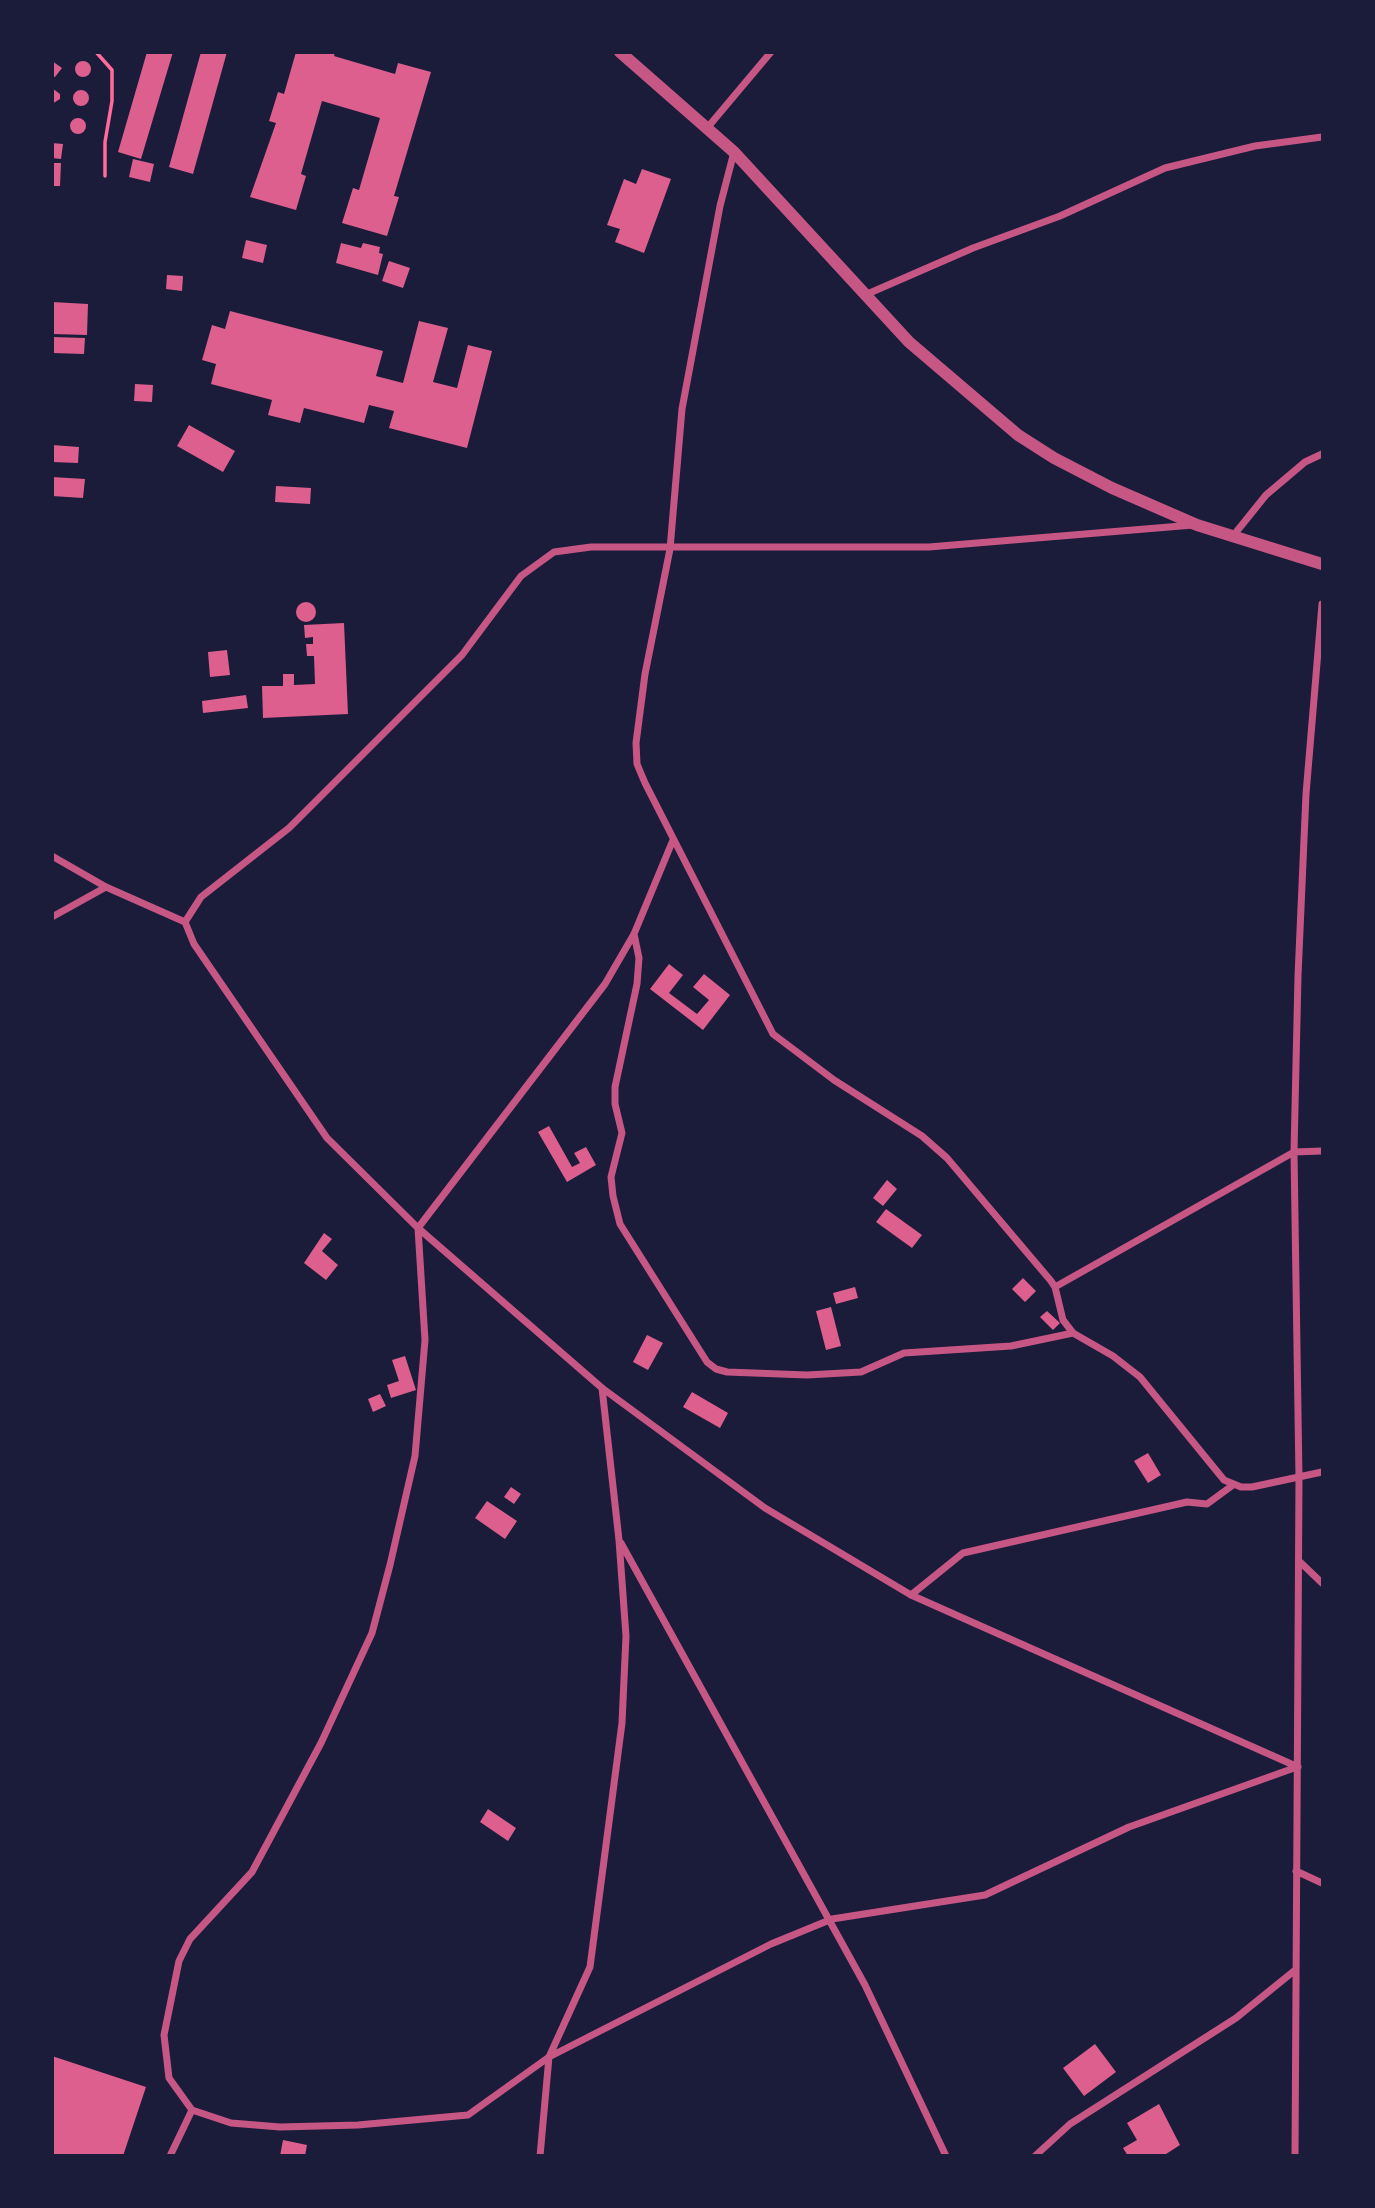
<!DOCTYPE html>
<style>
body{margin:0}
#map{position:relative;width:1375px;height:2208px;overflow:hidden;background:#1b1b3a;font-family:"Open Sans",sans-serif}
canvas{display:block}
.frame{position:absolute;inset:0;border:54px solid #1b1b3a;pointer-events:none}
</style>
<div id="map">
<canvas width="1375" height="2208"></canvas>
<div class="frame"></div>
</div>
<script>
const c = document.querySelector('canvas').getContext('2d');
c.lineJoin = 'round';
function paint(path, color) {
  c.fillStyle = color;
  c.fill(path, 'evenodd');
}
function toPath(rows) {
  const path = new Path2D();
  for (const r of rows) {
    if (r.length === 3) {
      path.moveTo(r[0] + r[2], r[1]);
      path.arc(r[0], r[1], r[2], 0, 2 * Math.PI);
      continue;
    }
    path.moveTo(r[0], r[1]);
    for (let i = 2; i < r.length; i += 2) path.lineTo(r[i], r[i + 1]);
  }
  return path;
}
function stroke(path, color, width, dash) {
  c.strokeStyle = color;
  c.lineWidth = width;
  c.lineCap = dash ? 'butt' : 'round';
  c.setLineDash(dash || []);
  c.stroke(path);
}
paint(toPath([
 [147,52,173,52,141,159,118,152],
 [201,52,227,52,193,174,169,167],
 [296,52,335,52,334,56,395,74,398,63,431,72,394,196,399,197,387,236,342,223,353,188,359,190,380,118,322,101,301,174,306,176,296,210,250,197,276,123,269,121,278,92,284,94],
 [83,69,8],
 [52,61,62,68,55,77,52,76],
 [52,88,60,94,60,99,52,104],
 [81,98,8],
 [78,126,8],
 [52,143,63,144,61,159,52,158],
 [133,159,154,164,150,182,129,177],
 [52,163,61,163,60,186,52,186],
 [642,169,671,179,644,253,615,242,620,229,607,225,624,179,636,184],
 [246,240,267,245,263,263,242,258],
 [341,243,361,248,363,243,380,247,379,253,383,254,378,275,336,263],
 [389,261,410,268,403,288,382,281],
 [167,275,183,276,182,291,166,289],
 [52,302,88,304,87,335,52,334],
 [230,311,383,351,376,376,403,383,419,321,448,328,433,382,457,388,468,345,492,351,467,448,389,428,394,411,369,405,364,423,304,408,300,423,268,415,272,400,211,384,216,364,202,360,212,325,225,329],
 [52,337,85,338,84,354,52,353],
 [135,384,153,385,152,402,134,401],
 [189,425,235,451,223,472,177,446],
 [52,445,79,447,78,463,52,462],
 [52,477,85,479,83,498,52,496],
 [276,486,311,488,310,504,275,502],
 [306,612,10],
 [344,623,348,714,263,718,262,686,283,686,283,674,294,674,294,685,315,684,314,656,307,656,306,644,313,644,313,637,305,638,304,625],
 [227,650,230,675,210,677,208,652],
 [246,695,248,708,203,713,202,701],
 [669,964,683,975,669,993,697,1014,709,1000,693,987,704,974,730,995,703,1030,650,989],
 [549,1126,572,1167,580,1163,574,1153,586,1147,596,1165,567,1182,538,1132],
 [887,1180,897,1189,883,1206,873,1198],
 [886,1209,922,1235,912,1248,876,1222],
 [324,1233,332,1239,322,1251,338,1265,326,1280,304,1263],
 [1023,1278,1036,1291,1025,1302,1012,1289],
 [855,1287,858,1298,836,1304,833,1293],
 [831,1307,841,1346,826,1350,816,1311],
 [1047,1311,1060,1323,1053,1330,1040,1317],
 [647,1335,663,1343,648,1370,633,1362],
 [405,1356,416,1390,391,1398,387,1385,399,1381,392,1360],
 [692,1392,728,1413,720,1428,683,1407],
 [380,1394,386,1406,373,1412,368,1399],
 [1148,1453,1161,1475,1148,1483,1134,1461],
 [511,1487,521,1494,514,1504,504,1497],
 [487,1501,517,1521,505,1539,475,1518],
 [488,1809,516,1828,508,1841,480,1822],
 [1095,2044,1116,2072,1084,2096,1063,2068],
 [52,2056,146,2087,123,2156,52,2156],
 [1159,2104,1180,2145,1163,2156,1128,2156,1123,2148,1137,2140,1127,2123],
 [283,2140,307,2145,305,2156,280,2156]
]), '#dd5f8e');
stroke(toPath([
 [96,52,112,70,112,101,105,142,105,176]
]), '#ff6b9d', 3.5);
stroke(toPath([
 [708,127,771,52],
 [734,152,720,206,682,409,670,549,645,674,636,743,637,764,645,783,773,1034,834,1080,922,1136,947,1158,1051,1281,1055,1287,1063,1320,1073,1333,1113,1356,1140,1377,1224,1480,1241,1487,1252,1487,1322,1472],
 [865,295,973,248,1060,216,1165,168,1255,146,1322,137],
 [1233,536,1266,495,1305,462,1322,454],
 [52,856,106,887,185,922,194,944,327,1138,418,1228,602,1388,765,1508,911,1595,1298,1767],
 [52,917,106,887],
 [185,922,201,897,289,828,462,655,521,576,554,552,591,547,929,547,1193,525],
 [634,934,639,958,637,984,615,1087,615,1104,622,1133,611,1177,613,1196,620,1224,707,1362,716,1369,727,1372,807,1375,861,1372,904,1353,1011,1346,1073,1333],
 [1055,1287,1294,1152,1322,1151],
 [602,1388,619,1540,626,1636,622,1723,590,1967,549,2057,468,2115,358,2125,280,2127,231,2123,192,2110,169,2078,164,2035,179,1961,190,1939,252,1872,321,1743,372,1633,390,1565,415,1456,425,1340,418,1228,605,984,634,934,673,840],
 [621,1543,865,1985,946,2156],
 [1299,1561,1322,1583],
 [911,1595,963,1553,1187,1502,1207,1504,1233,1485],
 [1296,1871,1322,1883],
 [170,2156,192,2110],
 [540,2156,549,2057,771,1944,832,1919,985,1895,1129,1827,1297,1767],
 [1035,2156,1070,2124,1236,2018,1294,1971],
 [1295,2156,1299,1478,1294,1152,1298,976,1306,794,1322,604]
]), '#c65784', 7);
stroke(toPath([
 [620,52,734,152,909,342,1018,435,1054,458,1112,488,1197,525,1322,564]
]), '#c65784', 12);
</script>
